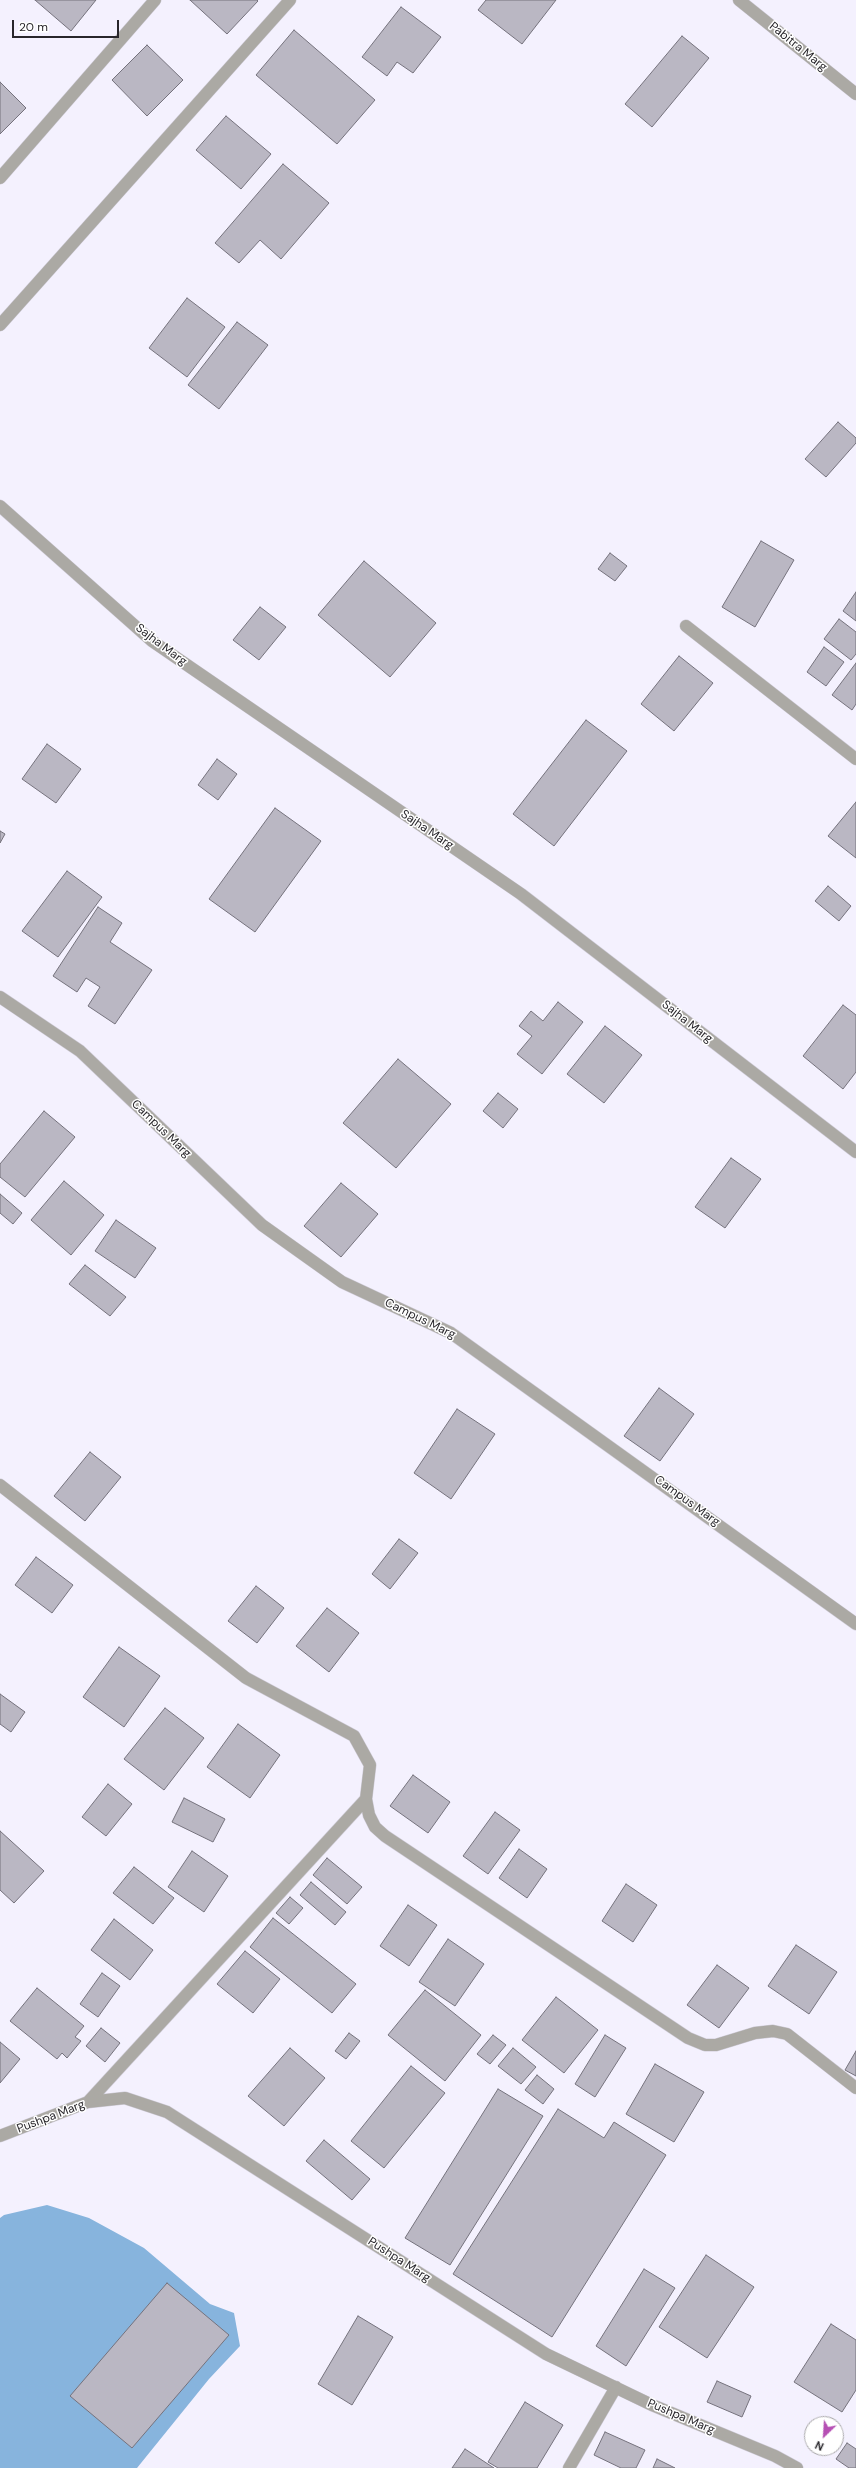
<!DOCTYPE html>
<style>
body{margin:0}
#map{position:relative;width:856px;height:2468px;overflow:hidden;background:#f4f1fe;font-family:"DM Sans",sans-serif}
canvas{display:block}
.north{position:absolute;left:804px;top:2416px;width:40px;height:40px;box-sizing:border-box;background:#fff;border:1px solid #a9a8aa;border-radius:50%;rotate:205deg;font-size:11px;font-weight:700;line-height:16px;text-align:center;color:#28262b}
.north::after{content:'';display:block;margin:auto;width:14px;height:18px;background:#b650b4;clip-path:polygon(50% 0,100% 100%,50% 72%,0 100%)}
.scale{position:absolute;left:12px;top:20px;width:107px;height:18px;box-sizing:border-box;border:2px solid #28262b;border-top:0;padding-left:5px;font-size:12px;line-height:14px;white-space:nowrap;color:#28262b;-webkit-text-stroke:3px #fff;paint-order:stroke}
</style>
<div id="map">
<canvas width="856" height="2468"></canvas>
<div class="north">N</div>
<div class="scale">20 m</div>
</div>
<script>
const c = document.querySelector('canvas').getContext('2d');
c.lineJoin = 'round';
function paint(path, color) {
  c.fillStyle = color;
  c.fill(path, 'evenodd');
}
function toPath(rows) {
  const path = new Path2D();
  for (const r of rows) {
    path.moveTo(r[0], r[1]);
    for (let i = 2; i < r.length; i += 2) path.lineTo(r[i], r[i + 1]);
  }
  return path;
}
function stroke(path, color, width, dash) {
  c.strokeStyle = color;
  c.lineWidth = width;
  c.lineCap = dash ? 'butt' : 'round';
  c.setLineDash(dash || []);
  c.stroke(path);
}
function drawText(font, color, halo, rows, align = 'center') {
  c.font = font + ' "DM Sans",sans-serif';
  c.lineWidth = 3;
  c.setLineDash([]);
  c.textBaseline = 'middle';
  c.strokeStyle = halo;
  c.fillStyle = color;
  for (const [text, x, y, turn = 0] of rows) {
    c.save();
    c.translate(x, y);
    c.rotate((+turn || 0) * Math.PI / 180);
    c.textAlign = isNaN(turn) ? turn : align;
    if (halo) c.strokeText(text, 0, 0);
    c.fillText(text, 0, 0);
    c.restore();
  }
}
paint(toPath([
 [47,2205,89,2218,144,2248,210,2304,234,2313,240,2346,209,2379,137,2468,0,2468,0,2218,4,2215]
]), '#87b4dd');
const building = toPath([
 [35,0,96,0,71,31,35,0],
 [190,0,257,0,258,1,227,34,190,0],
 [486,0,556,0,522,44,478,10,486,0],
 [401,7,441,37,413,73,397,62,387,76,362,57,401,7],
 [294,30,375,100,337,144,256,75,294,30],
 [682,36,709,58,652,127,625,104,682,36],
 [147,45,183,80,147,116,112,80,147,45],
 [0,82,26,108,0,134,0,82],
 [226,116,271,154,241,189,196,150,226,116],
 [283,164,329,203,281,259,260,240,239,263,215,243,283,164],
 [187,298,225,327,187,377,149,348,187,298],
 [237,322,268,345,219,409,188,385,237,322],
 [838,422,856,438,856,443,826,477,805,459,838,422],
 [761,541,794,560,755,627,722,607,761,541],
 [610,553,627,566,615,581,598,569,610,553],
 [364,561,436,623,390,677,318,615,364,561],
 [856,592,856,621,843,611,856,592],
 [260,607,286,627,259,660,233,640,260,607],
 [839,619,856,632,856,654,851,660,824,639,839,619],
 [824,647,844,662,826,686,807,672,824,647],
 [679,656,713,683,674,731,641,704,679,656],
 [856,663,856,704,852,710,832,695,856,663],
 [586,720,627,751,554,846,513,814,586,720],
 [47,744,81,769,56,803,22,779,47,744],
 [217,759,237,774,218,800,198,785,217,759],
 [856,802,856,858,828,836,856,802],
 [275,808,321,841,255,932,209,899,275,808],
 [0,831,5,834,0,843,0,831],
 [67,871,102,897,58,957,22,931,67,871],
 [828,886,851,906,839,921,815,901,828,886],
 [98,907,122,923,110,942,152,970,115,1024,88,1006,100,987,86,978,77,992,53,976,98,907],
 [558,1002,583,1022,542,1074,517,1054,532,1036,519,1026,531,1011,543,1021,558,1002],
 [843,1005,856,1015,856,1072,843,1089,803,1056,843,1005],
 [605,1026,642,1055,604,1103,567,1074,605,1026],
 [398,1059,451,1104,396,1168,343,1123,398,1059],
 [498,1093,518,1109,503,1128,483,1111,498,1093],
 [44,1111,75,1137,25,1197,0,1177,0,1164,44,1111],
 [731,1158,761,1179,725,1228,695,1207,731,1158],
 [64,1181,104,1215,71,1255,31,1220,64,1181],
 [341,1183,378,1214,341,1257,304,1226,341,1183],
 [0,1194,22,1213,13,1224,0,1213,0,1194],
 [116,1220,156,1248,135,1278,95,1251,116,1220],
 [85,1265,126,1297,110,1316,69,1284,85,1265],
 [659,1388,694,1414,660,1461,624,1436,659,1388],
 [457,1409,495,1434,451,1499,414,1473,457,1409],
 [90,1452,121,1477,85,1521,54,1496,90,1452],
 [399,1539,418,1553,390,1589,372,1574,399,1539],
 [36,1557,73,1585,52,1613,15,1585,36,1557],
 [256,1586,284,1608,257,1643,228,1621,256,1586],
 [327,1608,359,1633,329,1672,296,1646,327,1608],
 [119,1647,160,1676,124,1727,83,1697,119,1647],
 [0,1694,25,1712,11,1732,0,1724,0,1694],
 [165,1708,204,1738,164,1790,124,1759,165,1708],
 [238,1724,280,1755,250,1798,207,1767,238,1724],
 [413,1775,450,1802,428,1833,390,1806,413,1775],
 [108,1784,132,1804,106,1836,82,1817,108,1784],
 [184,1798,225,1819,213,1842,172,1822,184,1798],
 [495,1812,520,1830,488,1874,463,1856,495,1812],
 [0,1831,44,1871,14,1903,0,1890,0,1831],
 [519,1849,547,1869,527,1898,499,1878,519,1849],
 [192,1851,228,1876,204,1912,168,1887,192,1851],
 [327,1858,362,1887,347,1904,313,1875,327,1858],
 [134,1867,174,1898,153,1924,113,1893,134,1867],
 [311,1882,346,1912,335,1925,300,1895,311,1882],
 [626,1884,657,1905,633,1942,602,1921,626,1884],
 [290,1897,303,1908,289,1924,276,1913,290,1897],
 [408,1905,437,1925,409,1966,380,1946,408,1905],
 [273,1918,356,1984,332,2013,250,1947,273,1918],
 [114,1919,153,1950,130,1980,91,1950,114,1919],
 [448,1939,484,1964,455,2006,419,1982,448,1939],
 [796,1945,837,1972,809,2014,768,1986,796,1945],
 [245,1951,280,1979,253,2013,217,1984,245,1951],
 [717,1965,749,1988,719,2028,687,2005,717,1965],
 [102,1973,120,1986,98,2017,80,2004,102,1973],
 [37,1988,84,2026,75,2037,81,2041,67,2058,62,2053,57,2059,10,2021,37,1988],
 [425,1990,481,2035,445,2081,388,2035,425,1990],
 [556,1997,598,2030,564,2073,522,2040,556,1997],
 [101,2028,120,2043,105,2062,86,2046,101,2028],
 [349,2033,360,2041,346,2059,335,2051,349,2033],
 [493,2035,506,2045,490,2064,477,2054,493,2035],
 [605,2035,626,2048,595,2097,575,2084,605,2035],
 [0,2042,20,2059,0,2083,0,2042],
 [290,2048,325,2078,284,2126,248,2096,290,2048],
 [513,2048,536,2067,521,2084,498,2066,513,2048],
 [856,2051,856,2076,845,2070,856,2051],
 [655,2064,704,2092,674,2142,626,2114,655,2064],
 [411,2066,445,2093,384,2168,351,2141,411,2066],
 [537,2075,554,2089,543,2104,525,2090,537,2075],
 [498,2089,543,2116,450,2265,405,2238,498,2089],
 [558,2109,604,2138,614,2122,666,2155,552,2337,453,2274,558,2109],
 [324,2140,370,2179,352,2200,306,2161,324,2140],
 [706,2255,754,2287,707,2358,659,2327,706,2255],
 [644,2269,675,2288,626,2366,596,2346,644,2269],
 [167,2283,229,2335,132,2448,70,2396,167,2283],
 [358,2316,393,2337,352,2405,318,2384,358,2316],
 [831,2324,856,2340,856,2390,842,2412,794,2382,831,2324],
 [717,2381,751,2396,742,2417,707,2402,717,2381],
 [525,2402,563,2425,537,2468,498,2468,488,2462,525,2402],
 [605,2432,645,2450,636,2468,621,2468,594,2455,605,2432],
 [847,2443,856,2449,856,2468,849,2468,836,2459,847,2443],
 [465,2449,494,2468,452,2468,465,2449],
 [657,2459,675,2468,653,2468,657,2459]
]);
paint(building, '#bab7c3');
stroke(building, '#75727d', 1);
const minor = toPath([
 [739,0,856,94],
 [0,178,155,0],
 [0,325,290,0],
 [0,506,152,641,521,894,856,1152],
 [686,626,856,759],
 [0,997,80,1051,262,1225,342,1282,451,1333,856,1624],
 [0,1485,246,1678,354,1736,370,1765,366,1799,369,1815,375,1827,385,1836,688,2038,705,2045,716,2045,755,2033,773,2031,787,2034,856,2088],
 [88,2102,366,1799],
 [0,2136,88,2102,125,2098,167,2112,546,2354,652,2405,775,2456,797,2468],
 [569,2468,616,2387]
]);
stroke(minor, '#cfccd8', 13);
stroke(minor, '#aba9a4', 12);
drawText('12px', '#28262b', '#fff', [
 ["Pabitra Marg",798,47,39],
 ["Sajha Marg",161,645,37],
 ["Sajha Marg",427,830,34],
 ["Sajha Marg",687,1022,38],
 ["Campus Marg",161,1129,44],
 ["Campus Marg",420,1319,26],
 ["Campus Marg",687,1501,36],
 ["Pushpa Marg",51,2117,-21],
 ["Pushpa Marg",399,2260,33],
 ["Pushpa Marg",681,2417,23]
]);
</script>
